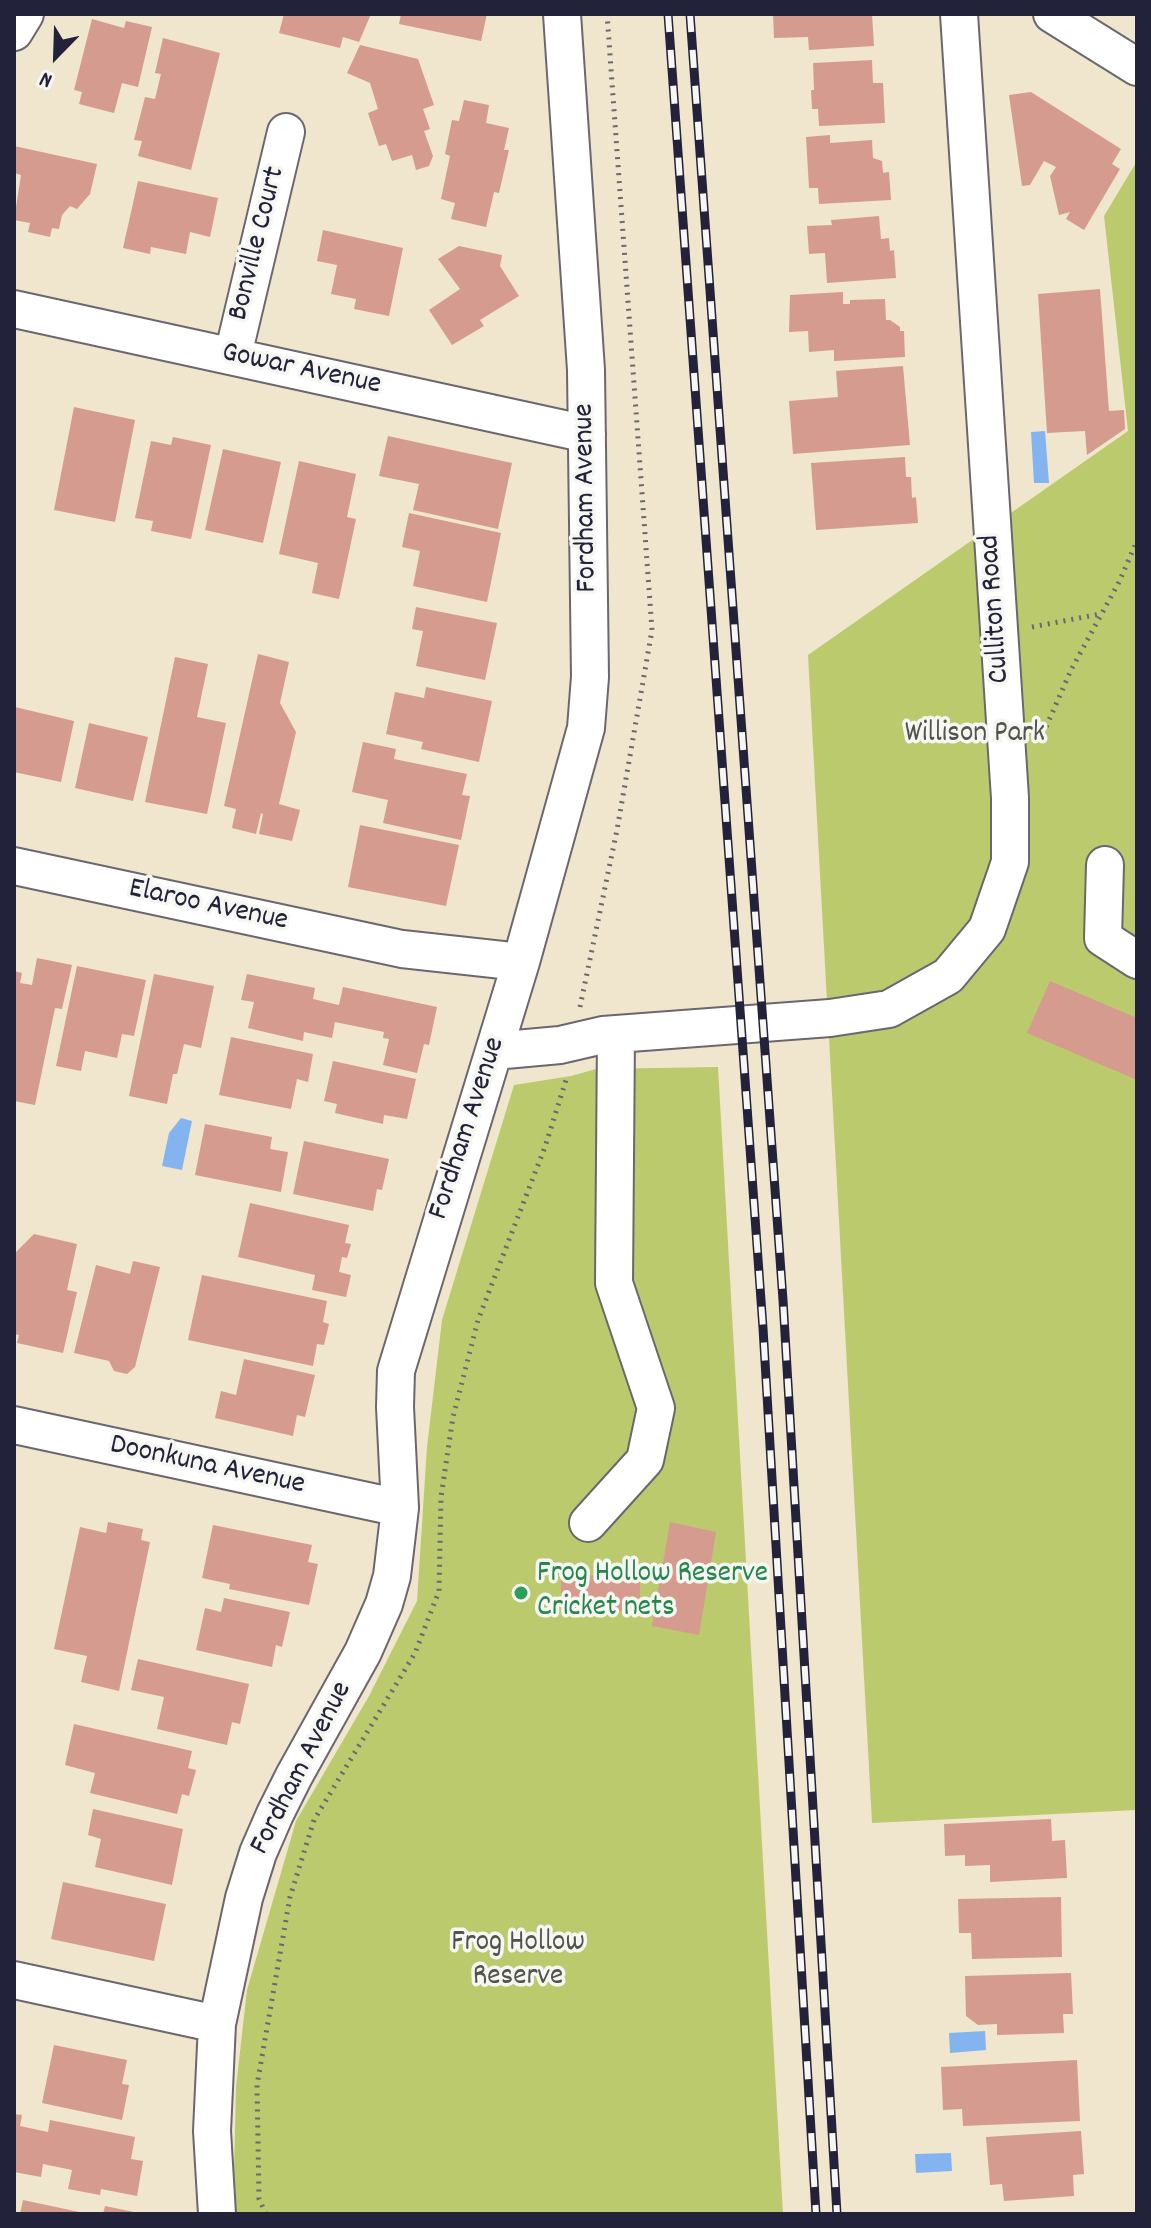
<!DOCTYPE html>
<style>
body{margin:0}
#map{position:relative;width:1151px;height:2228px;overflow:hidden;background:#f0e6cd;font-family:Dekko,sans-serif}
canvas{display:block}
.frame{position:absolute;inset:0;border:16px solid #22223b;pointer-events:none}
.north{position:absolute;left:16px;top:16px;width:80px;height:80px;-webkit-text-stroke:6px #f6f6f2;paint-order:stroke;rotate:203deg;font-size:22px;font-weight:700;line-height:32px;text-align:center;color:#22223b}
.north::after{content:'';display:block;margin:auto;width:28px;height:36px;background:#22223b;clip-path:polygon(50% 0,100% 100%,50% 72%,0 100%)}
</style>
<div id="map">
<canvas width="1151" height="2228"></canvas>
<div class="frame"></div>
<div class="north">N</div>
</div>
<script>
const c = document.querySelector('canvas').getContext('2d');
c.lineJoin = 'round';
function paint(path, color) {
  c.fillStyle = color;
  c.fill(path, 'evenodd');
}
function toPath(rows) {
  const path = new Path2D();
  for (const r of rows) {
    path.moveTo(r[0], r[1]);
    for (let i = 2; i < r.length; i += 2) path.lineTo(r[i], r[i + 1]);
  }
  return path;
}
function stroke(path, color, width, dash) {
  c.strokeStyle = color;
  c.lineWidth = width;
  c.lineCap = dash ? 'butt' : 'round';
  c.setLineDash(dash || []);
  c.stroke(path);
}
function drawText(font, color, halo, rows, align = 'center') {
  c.font = font + ' Dekko,sans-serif';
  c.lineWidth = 7;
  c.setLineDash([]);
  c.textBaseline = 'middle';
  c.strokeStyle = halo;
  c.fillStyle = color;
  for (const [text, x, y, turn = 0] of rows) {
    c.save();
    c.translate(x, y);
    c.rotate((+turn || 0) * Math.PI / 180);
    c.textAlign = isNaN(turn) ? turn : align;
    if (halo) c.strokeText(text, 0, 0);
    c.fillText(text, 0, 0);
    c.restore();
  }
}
paint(toPath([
 [1137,161,1137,1810,872,1823,808,655,1128,431,1104,216],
 [718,1067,783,2214,233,2214,236,2087,247,1990,296,1821,369,1696,417,1601,427,1447,442,1320,514,1085,571,1076,596,1069]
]), '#bbca6d');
paint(toPath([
 [1045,431,1049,483,1034,483,1031,432],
 [181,1118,192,1121,182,1170,162,1166,169,1133],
 [985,2031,986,2050,950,2053,949,2033],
 [951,2153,952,2171,916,2173,915,2154]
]), '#83b4ef');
paint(toPath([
 [284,14,371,14,359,42,343,37,340,48,279,33],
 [401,14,487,14,481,41,399,24],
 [773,14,872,14,874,46,809,50,808,37,774,38],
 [92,19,124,28,126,21,152,27,138,87,122,83,114,113,79,104,82,92,74,90],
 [163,38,220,53,191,170,138,156,142,141,134,140,145,97,155,99,161,74,155,73],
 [360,45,418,59,434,105,423,109,430,129,424,131,433,156,429,166,416,170,412,155,392,161,386,144,379,146,368,113,378,109,370,83,347,73],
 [872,60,873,83,883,83,885,123,819,126,818,109,812,109,811,90,814,90,813,63],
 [1031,92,1121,149,1112,164,1120,169,1084,230,1066,219,1070,212,1059,215,1050,176,1056,167,1044,161,1030,185,1022,186,1009,95],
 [464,100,489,105,486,123,509,128,504,150,509,150,499,193,494,192,486,227,451,219,455,203,441,199,450,156,445,154,452,120,459,121],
 [830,135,830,143,872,140,873,158,882,161,883,173,889,172,891,200,819,204,818,188,809,188,806,137],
 [14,146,97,164,90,194,77,209,70,206,62,215,59,229,52,228,50,237,28,232,30,223,14,220,21,175,14,173],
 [138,181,218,198,210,237,190,232,186,254,151,247,150,254,123,248],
 [879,216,881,239,889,238,890,251,894,250,896,278,827,283,825,253,809,254,807,226,832,225,831,220],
 [323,230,403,248,389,316,354,309,356,299,331,294,337,265,317,261],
 [459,246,502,255,500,266,519,296,480,320,484,326,452,345,429,310,460,289,438,259],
 [1100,289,1109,411,1124,410,1125,429,1087,455,1085,431,1047,433,1038,294],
 [843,292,843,304,850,304,850,300,885,299,886,320,890,320,900,327,900,331,904,331,905,357,834,361,834,350,809,352,808,331,789,332,790,295],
 [903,366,910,445,793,454,789,401,838,397,836,371],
 [74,407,135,420,115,522,54,510],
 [388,436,512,463,498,529,413,510,419,484,379,476],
 [173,437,211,445,191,539,151,531,153,521,135,518,151,441,171,445],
 [223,449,281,462,263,543,205,530],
 [905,457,906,477,911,477,912,498,916,497,918,523,816,530,811,463],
 [299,461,356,474,347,517,356,519,339,599,312,593,318,563,279,554],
 [409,513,501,533,487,602,413,586,420,551,402,547],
 [416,607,497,623,485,680,416,666,423,631,412,629],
 [258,654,289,662,280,703,296,732,279,804,300,810,292,841,259,834,263,814,261,813,256,834,232,828,236,809,224,806],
 [175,657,208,664,197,717,226,723,207,814,145,802],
 [426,687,492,701,479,762,421,749,423,742,386,734,395,692,424,698],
 [15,707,74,721,61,782,14,772],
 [89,723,148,737,133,801,75,788],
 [363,742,396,749,394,759,467,774,462,795,470,796,461,840,383,823,388,800,352,792],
 [360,825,459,845,446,906,348,887],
 [37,958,72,965,62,1009,55,1008,35,1105,14,1101,14,971,22,973,20,983,32,985],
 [77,966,146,980,134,1036,122,1034,117,1058,85,1051,81,1071,56,1066],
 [154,974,214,986,201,1048,184,1044,177,1074,173,1074,167,1104,129,1096],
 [247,974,315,988,313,999,339,1005,343,987,437,1007,429,1045,424,1044,417,1073,383,1065,389,1039,383,1038,384,1032,335,1022,332,1038,304,1032,303,1041,248,1028,254,1002,241,1000],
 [1050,981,1137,1018,1137,1080,1027,1033],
 [231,1037,313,1054,308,1082,297,1079,291,1109,219,1095],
 [333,1061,416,1079,407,1119,384,1115,383,1124,335,1113,337,1104,324,1101],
 [205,1124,272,1137,270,1149,288,1152,281,1192,195,1175],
 [304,1141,389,1159,382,1190,377,1189,373,1211,293,1194],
 [250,1203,349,1225,345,1243,351,1244,347,1258,342,1257,339,1272,351,1275,346,1297,312,1290,315,1275,238,1257],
 [34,1234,77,1244,67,1290,77,1292,63,1353,17,1343,19,1335,14,1334,14,1254],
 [133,1261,160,1267,135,1367,127,1374,114,1371,109,1361,74,1353,96,1265,130,1274],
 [202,1275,327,1301,323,1322,329,1324,324,1345,317,1344,313,1366,188,1340],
 [244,1359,315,1375,305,1417,297,1415,293,1436,215,1418,221,1391,236,1395],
 [108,1522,143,1529,141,1540,150,1542,119,1691,81,1682,87,1656,54,1649,80,1527,106,1533],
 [670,1522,716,1532,699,1635,652,1626],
 [213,1525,312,1545,308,1562,318,1564,309,1605,229,1589,230,1584,202,1578],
 [561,1575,640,1576,640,1611,561,1610],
 [224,1598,290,1612,282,1647,276,1645,272,1667,196,1650,205,1608,221,1612],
 [138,1659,249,1684,240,1724,232,1722,227,1745,157,1729,164,1697,131,1690],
 [74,1724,192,1751,188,1768,196,1770,189,1796,182,1794,177,1814,90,1793,95,1773,65,1765],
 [93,1809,183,1829,172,1885,95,1867,101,1839,88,1835],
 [1051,1819,1052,1841,1065,1840,1067,1878,990,1882,990,1865,965,1866,965,1855,945,1856,944,1824],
 [63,1882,166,1904,154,1961,51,1939],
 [1061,1897,1062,1957,972,1959,971,1933,959,1933,958,1899],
 [1071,1973,1073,2014,1063,2014,1064,2033,997,2035,997,2024,978,2025,966,2016,965,1976],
 [54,2045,127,2060,122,2084,129,2085,122,2120,42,2103],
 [1077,2060,1080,2121,963,2126,962,2109,943,2110,941,2067],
 [14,2114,22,2115,20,2126,48,2132,50,2120,135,2137,131,2159,143,2161,137,2196,101,2189,100,2195,68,2189,72,2170,43,2164,41,2177,14,2172],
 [1081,2131,1084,2174,1073,2175,1074,2196,1004,2201,1002,2184,990,2185,986,2137],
 [23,2200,84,2213,84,2214,20,2214],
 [105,2206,139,2213,138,2214,103,2214]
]), '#d59b8f');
const minor = toPath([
 [1052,14,1137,67],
 [14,32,25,14],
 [14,309,587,434],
 [233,355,286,132],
 [1105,865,1103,938,1137,960],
 [14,866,402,949,521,962],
 [494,1051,560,1045,603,1035,830,1018,889,1009,948,976,987,929,1010,862,1010,798,959,14],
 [14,1425,400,1508],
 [588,1523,645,1460,656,1408,614,1283,616,1034],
 [14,1980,217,2024],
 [217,2214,212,2131,217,2024,244,1898,258,1853,275,1814,294,1776,363,1652,384,1604,392,1576,400,1508,395,1407,396,1371,521,962,586,728,590,677,586,370,562,14]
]);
stroke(minor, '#6a676e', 40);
stroke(toPath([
 [1032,627,1100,614],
 [1043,734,1071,670,1119,582,1137,541],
 [580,1007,617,830,652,630,607,14],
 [266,2214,259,2199,257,2085,290,1897,314,1820,415,1653,439,1591,441,1497,453,1417,478,1320,545,1147,566,1080]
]), '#6a676e', 5, [2, 6]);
stroke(minor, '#fff', 36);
const rail = toPath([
 [668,14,763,1328,816,2214],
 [690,14,783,1300,837,2214]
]);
stroke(rail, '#22223b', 9);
stroke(rail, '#f6f6f2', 6, [18]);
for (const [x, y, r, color] of [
 [521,1593,8,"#2e9e5b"]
]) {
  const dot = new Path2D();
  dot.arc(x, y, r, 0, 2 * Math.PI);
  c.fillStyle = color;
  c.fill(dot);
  stroke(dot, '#f6f6f2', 3);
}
drawText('30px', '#22223b', '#f6f6f2', [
 ["Bonville Court",259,244,-76],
 ["Gowar Avenue",301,371,12],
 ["Fordham Avenue",588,498,-91],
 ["Culliton Road",997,609,-94],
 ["Elaroo Avenue",208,907,12],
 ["Fordham Avenue",469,1129,-72],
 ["Doonkuna Avenue",207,1467,12],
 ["Fordham Avenue",303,1769,-63]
]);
drawText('30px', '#50544a', '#f6f6f2', [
 ["Willison Park",975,736],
 ["Frog Hollow",518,1945],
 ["Reserve",518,1979]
]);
drawText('30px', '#27864d', '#f6f6f2', [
 ["Frog Hollow Reserve",537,1576],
 ["Cricket nets",537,1610]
], 'left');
</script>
